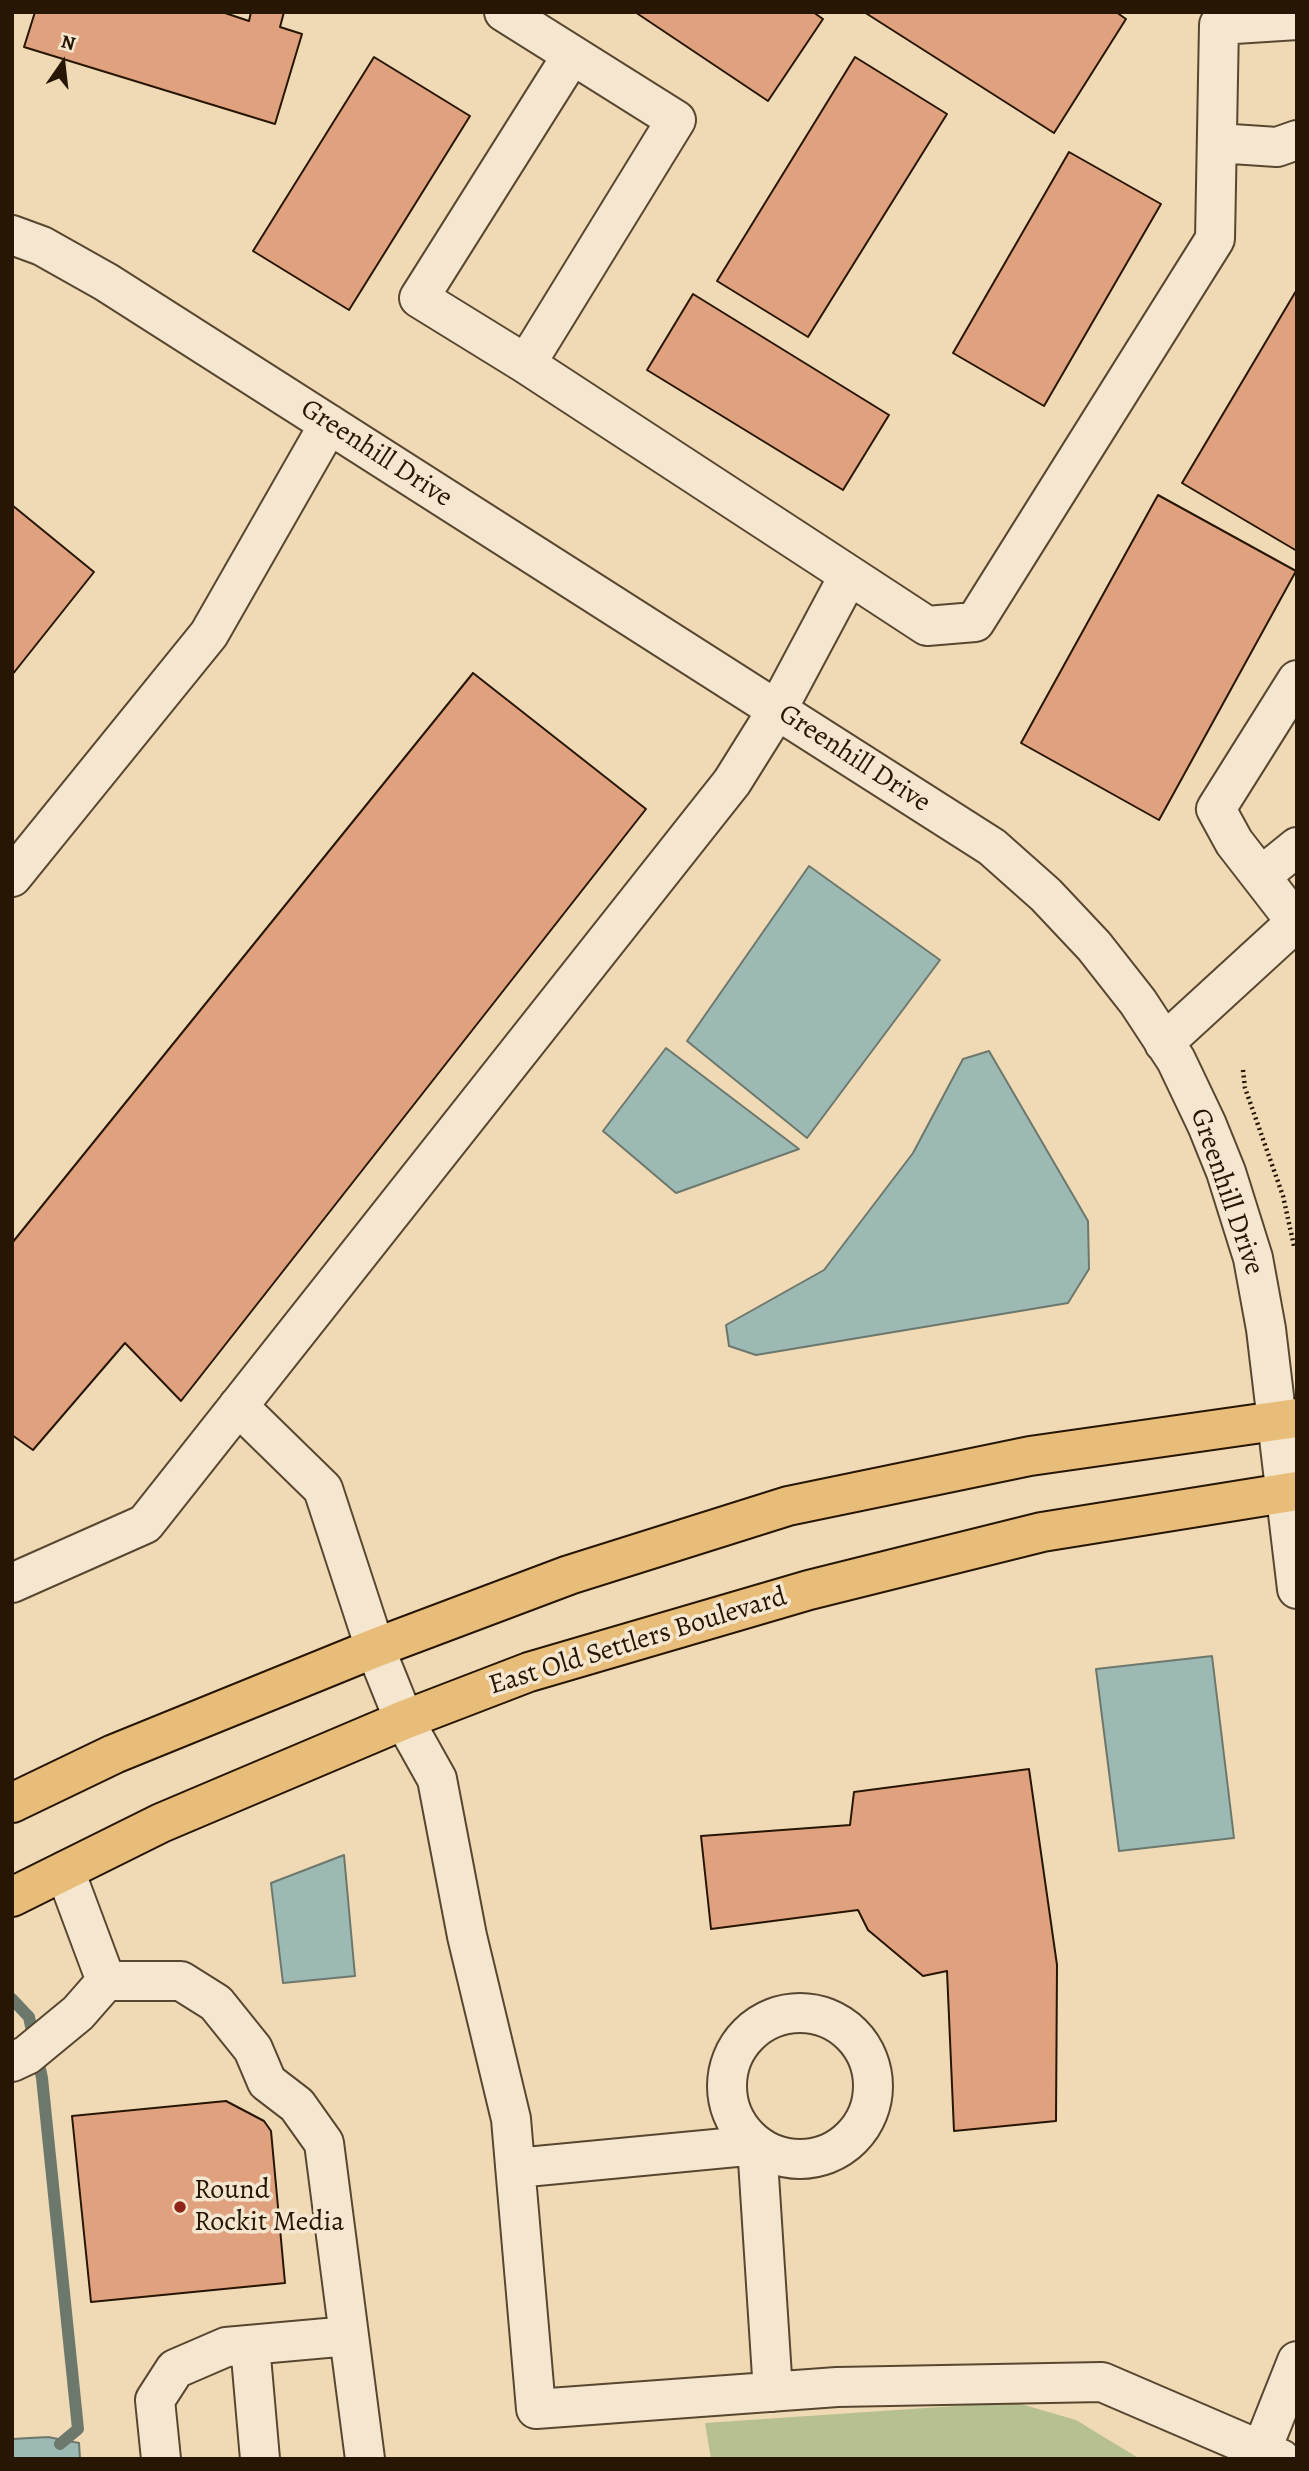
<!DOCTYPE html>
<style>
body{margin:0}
#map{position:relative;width:1309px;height:2471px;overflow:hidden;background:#f0dab5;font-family:Alegreya,serif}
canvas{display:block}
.frame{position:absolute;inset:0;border:14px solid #261603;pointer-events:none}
.north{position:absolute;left:28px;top:28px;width:70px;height:70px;-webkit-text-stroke:5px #f5e7cf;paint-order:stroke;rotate:14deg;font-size:19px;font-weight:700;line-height:28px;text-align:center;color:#261603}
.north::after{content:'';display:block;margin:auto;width:24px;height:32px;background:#261603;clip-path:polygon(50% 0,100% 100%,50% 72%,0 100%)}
</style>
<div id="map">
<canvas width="1309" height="2471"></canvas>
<div class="frame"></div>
<div class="north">N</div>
</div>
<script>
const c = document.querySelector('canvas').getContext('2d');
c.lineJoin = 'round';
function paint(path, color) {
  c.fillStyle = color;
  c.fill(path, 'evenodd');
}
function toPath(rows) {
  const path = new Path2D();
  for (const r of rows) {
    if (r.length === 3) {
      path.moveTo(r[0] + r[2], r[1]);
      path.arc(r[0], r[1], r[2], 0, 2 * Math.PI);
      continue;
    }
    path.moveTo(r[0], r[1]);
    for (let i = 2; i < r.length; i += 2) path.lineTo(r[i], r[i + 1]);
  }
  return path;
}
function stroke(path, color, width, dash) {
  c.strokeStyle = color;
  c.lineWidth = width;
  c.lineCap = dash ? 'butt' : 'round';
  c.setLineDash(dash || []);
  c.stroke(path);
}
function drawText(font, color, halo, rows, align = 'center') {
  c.font = font + ' Alegreya,serif';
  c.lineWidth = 7;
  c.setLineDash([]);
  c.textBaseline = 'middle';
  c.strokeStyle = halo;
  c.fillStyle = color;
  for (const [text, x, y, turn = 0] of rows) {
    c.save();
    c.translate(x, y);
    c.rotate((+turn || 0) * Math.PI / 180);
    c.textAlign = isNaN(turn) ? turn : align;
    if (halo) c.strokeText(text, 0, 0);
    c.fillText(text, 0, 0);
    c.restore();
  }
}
paint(toPath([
 [1014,2402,1076,2420,1140,2459,711,2459,705,2423]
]), '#b7c090');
const water = toPath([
 [809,866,940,960,807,1138,687,1041,809,866],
 [666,1048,799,1149,676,1193,603,1131,666,1048],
 [989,1051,1088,1221,1089,1269,1068,1303,756,1355,729,1346,726,1325,824,1270,913,1153,963,1059,989,1051],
 [1212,1656,1234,1838,1119,1851,1096,1669,1212,1656],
 [344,1855,355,1976,283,1983,271,1883,344,1855],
 [48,2437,79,2443,80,2459,12,2459,12,2439,48,2437]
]);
paint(water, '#9cb9b4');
stroke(water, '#6d786d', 2);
stroke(toPath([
 [12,1999,29,2017,42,2078,78,2429,60,2444]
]), '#6d786d', 12);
const building = toPath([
 [35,12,222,12,249,21,251,12,284,12,280,27,302,34,275,124,24,47,35,12],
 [635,12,813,12,823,19,768,101,635,12],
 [864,12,1116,12,1126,19,1054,133,864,12],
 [374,57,470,116,349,310,253,251,374,57],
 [855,57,947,114,808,337,717,281,855,57],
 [1069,152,1161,204,1044,406,953,353,1069,152],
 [1296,291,1297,291,1297,551,1182,483,1296,291],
 [693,294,889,415,843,490,647,370,693,294],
 [1158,495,1296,571,1159,820,1021,743,1158,495],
 [12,505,94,572,12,675,12,505],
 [473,673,646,809,181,1401,125,1343,33,1450,12,1435,12,1243,473,673],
 [1029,1769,1057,1965,1056,2121,954,2131,947,1971,923,1976,868,1930,858,1910,711,1929,701,1836,850,1825,854,1792,1029,1769],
 [226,2101,264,2121,271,2131,285,2283,91,2302,72,2116,226,2101]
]);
paint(building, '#e0a17e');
stroke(building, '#261603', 2);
const minor = toPath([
 [1217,143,1277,147,1297,140],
 [12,235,42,246,106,282,777,710,992,847,1046,895,1094,946,1138,1002,1176,1060,1207,1125,1226,1172,1253,1258,1266,1329,1297,1589],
 [526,364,419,298,572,55],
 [849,575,927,626,975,622,1215,239,1219,25,1297,20],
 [1261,876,1297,847],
 [12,877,209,634,329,424],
 [1164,1043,1296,922,1234,842,1216,809,1297,680],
 [238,1406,323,1489,375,1648,404,1720,437,1779,467,1936,511,2119,536,2409,837,2387,1102,2382,1281,2459],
 [12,1583,145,1524,732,782,777,710,849,575,526,364,676,120,504,12],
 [65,1871,106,1981,181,1981,216,2003,253,2049,267,2082,297,2105,324,2143,365,2459],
 [800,2086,73],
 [12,2062,27,2055,78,2013,106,1981],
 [516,2168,757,2145,773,2392],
 [250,2345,260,2459],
 [161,2459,155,2400,175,2369,226,2347,349,2336],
 [1258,2459,1297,2361]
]);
const major = toPath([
 [12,1803,114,1754,375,1648,569,1575,788,1506,1030,1456,1297,1418],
 [12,1897,161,1823,404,1720,529,1672,809,1590,1042,1532,1297,1491]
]);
stroke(minor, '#584730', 42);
stroke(major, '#261603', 42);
stroke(toPath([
 [1243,1070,1245,1088,1283,1196,1294,1246]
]), '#261603', 4.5, [2, 3.5]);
stroke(minor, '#f5e7cf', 38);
stroke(major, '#e8bd7a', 38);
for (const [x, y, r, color] of [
 [180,2207,7,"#8f2418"]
]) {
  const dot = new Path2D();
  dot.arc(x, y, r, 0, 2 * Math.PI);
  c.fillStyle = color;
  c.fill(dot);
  stroke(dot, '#f5e7cf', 2.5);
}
drawText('28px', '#261603', '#f5e7cf', [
 ["Greenhill Drive",376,454,33],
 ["Greenhill Drive",854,759,33],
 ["Greenhill Drive",1226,1192,71],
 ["East Old Settlers Boulevard",638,1642,-17]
]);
drawText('28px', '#261603', '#f5e7cf', [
 ["Round",194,2191],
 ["Rockit Media",194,2223]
], 'left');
</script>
